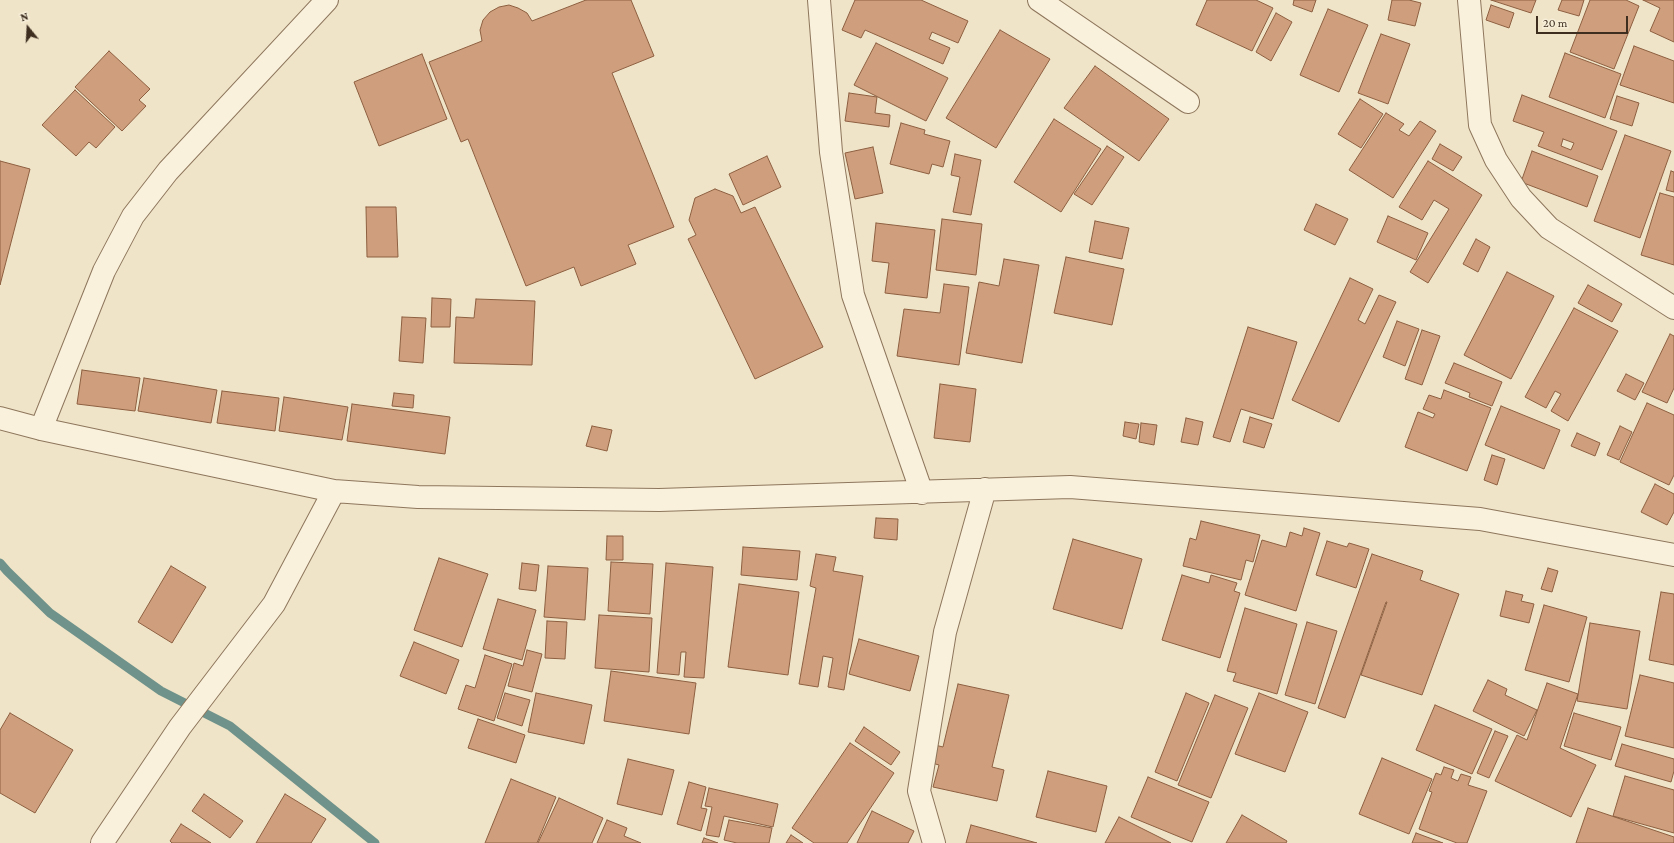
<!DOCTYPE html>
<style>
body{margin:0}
#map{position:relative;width:1674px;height:843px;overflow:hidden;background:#f0e4c8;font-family:"Crimson Pro",serif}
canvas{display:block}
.north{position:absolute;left:8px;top:8px;width:40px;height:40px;-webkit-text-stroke:3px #f7eed8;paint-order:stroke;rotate:342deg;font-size:11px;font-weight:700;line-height:16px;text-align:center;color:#3d2e20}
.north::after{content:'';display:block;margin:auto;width:14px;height:18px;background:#3d2e20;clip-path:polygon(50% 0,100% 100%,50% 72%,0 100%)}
.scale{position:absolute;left:1536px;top:16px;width:92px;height:18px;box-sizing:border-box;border:2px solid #3d2e20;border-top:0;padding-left:5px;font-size:12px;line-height:14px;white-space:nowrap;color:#3d2e20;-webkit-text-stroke:3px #f7eed8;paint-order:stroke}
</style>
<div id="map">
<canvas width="1674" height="843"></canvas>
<div class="north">N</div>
<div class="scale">20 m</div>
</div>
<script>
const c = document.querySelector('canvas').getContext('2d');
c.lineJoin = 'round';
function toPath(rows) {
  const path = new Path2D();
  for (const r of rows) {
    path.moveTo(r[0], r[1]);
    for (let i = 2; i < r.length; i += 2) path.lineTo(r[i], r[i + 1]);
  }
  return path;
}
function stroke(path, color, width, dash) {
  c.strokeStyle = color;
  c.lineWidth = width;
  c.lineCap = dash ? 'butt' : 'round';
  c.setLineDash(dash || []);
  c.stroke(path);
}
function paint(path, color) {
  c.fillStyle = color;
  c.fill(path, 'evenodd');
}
stroke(toPath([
 [0,563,7,571,50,613,161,691,230,726,375,843]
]), '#6f938a', 9);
const building = toPath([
 [586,0,631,0,654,56,612,73,674,227,628,245,636,264,581,286,574,267,526,286,468,139,461,142,429,62,482,41,480,30,483,20,490,12,499,7,509,5,518,8,527,13,532,21,586,0],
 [855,0,921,0,968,21,958,43,932,32,929,39,950,48,943,64,865,30,861,38,842,30,855,0],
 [1207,0,1256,0,1273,8,1252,51,1196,25,1207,0],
 [1294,0,1316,0,1312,12,1293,5,1294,0],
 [1392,0,1409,0,1421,3,1415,26,1388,20,1392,0],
 [1491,0,1536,0,1531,13,1491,0],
 [1562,0,1584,0,1579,16,1558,10,1562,0],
 [1590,0,1626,0,1639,6,1614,69,1570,52,1590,0],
 [1643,0,1674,0,1674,42,1650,31,1660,8,1643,0],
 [1491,5,1514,13,1509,28,1486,20,1491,5],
 [1328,9,1368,25,1339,92,1300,75,1328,9],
 [1276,13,1292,22,1271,61,1256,52,1276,13],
 [1000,30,1050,59,996,148,946,118,1000,30],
 [1381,34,1410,44,1388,104,1358,93,1381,34],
 [876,43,948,78,926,121,854,85,876,43],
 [1634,46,1674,61,1674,103,1620,85,1634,46],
 [109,51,150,89,139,100,146,106,122,131,75,87,109,51],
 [1565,53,1621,74,1605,118,1549,97,1565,53],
 [422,54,447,119,379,146,354,82,422,54],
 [1095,66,1169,119,1139,161,1064,108,1095,66],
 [75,90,115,127,96,148,89,142,76,156,42,125,75,90],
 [849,93,877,97,875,113,890,115,889,127,845,121,849,93],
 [1522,95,1617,131,1602,170,1538,146,1544,132,1513,121,1522,95],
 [1563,139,1574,143,1571,150,1561,146,1563,139],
 [1617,96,1639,103,1632,126,1610,119,1617,96],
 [1360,99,1383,114,1361,148,1338,134,1360,99],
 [1386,113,1404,124,1399,130,1409,136,1420,121,1436,131,1393,198,1349,170,1386,113],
 [1054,119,1101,149,1061,212,1014,182,1054,119],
 [901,123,925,130,924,134,950,141,943,167,932,164,929,174,890,164,901,123],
 [1625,135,1671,151,1640,238,1594,221,1625,135],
 [1440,144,1462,157,1453,171,1432,159,1440,144],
 [1107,146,1124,157,1092,205,1074,194,1107,146],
 [873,147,883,193,855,199,845,153,873,147],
 [1532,151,1598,176,1587,207,1521,182,1532,151],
 [955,154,981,160,971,215,953,212,960,177,951,175,955,154],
 [767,156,781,187,743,205,729,174,767,156],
 [0,161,30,169,0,285,0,161],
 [1428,161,1482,195,1428,283,1410,272,1449,209,1434,200,1422,220,1399,207,1428,161],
 [1671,171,1674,172,1674,192,1666,190,1671,171],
 [715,189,733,196,741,213,755,207,823,347,755,379,688,239,696,235,689,220,695,198,715,189],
 [1660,193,1674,197,1674,265,1641,255,1660,193],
 [1316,204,1348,219,1335,245,1304,230,1316,204],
 [366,207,396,207,398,257,367,257,366,207],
 [1388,216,1428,233,1416,260,1377,242,1388,216],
 [942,219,982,224,976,275,936,270,942,219],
 [1095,221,1129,228,1122,259,1089,252,1095,221],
 [876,223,935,230,927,298,885,293,889,263,872,261,876,223],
 [1476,239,1490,247,1478,272,1463,264,1476,239],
 [1066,257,1124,269,1112,325,1054,313,1066,257],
 [1004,259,1039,265,1022,363,966,353,979,282,999,286,1004,259],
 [1507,272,1554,296,1511,379,1464,355,1507,272],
 [1350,278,1373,289,1358,320,1365,324,1379,295,1396,302,1339,422,1292,400,1350,278],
 [944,284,969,287,959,365,897,356,904,309,940,313,944,284],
 [1588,285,1622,304,1612,322,1578,303,1588,285],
 [432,298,451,299,450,327,431,327,432,298],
 [476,299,535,301,532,365,454,363,456,317,474,318,476,299],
 [1574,308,1618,331,1568,421,1551,411,1561,394,1555,391,1546,408,1525,397,1574,308],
 [402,317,426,318,423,363,399,361,402,317],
 [1397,321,1419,329,1405,366,1383,357,1397,321],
 [1248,327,1297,342,1273,419,1241,409,1230,442,1213,437,1248,327],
 [1422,330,1440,336,1422,385,1405,379,1422,330],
 [1670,334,1674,336,1674,388,1667,403,1642,392,1670,334],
 [1454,363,1502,382,1492,406,1469,397,1470,393,1445,383,1454,363],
 [82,370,140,378,135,411,77,404,82,370],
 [1626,374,1644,383,1635,400,1617,391,1626,374],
 [144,378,217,390,211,423,138,411,144,378],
 [940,384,976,389,970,442,934,438,940,384],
 [1444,390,1491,408,1467,471,1405,447,1418,412,1433,418,1435,414,1423,409,1429,395,1441,399,1444,390],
 [222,391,279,398,275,431,217,423,222,391],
 [394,393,414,395,413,408,392,406,394,393],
 [284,397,348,407,342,440,279,431,284,397],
 [1647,403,1674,415,1674,475,1669,485,1620,462,1647,403],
 [352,404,450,417,445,454,347,441,352,404],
 [1501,406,1560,430,1544,469,1485,445,1501,406],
 [1250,417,1272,424,1264,448,1243,442,1250,417],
 [1186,418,1203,422,1198,445,1181,442,1186,418],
 [1125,422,1139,424,1136,439,1123,436,1125,422],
 [1141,423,1157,425,1154,445,1139,442,1141,423],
 [592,426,612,430,607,451,586,446,592,426],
 [1620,426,1632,432,1619,460,1607,455,1620,426],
 [1577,433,1600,443,1595,456,1571,446,1577,433],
 [1492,455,1505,459,1497,485,1484,480,1492,455],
 [1655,484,1674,494,1674,512,1667,525,1641,512,1655,484],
 [876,518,898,519,897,540,874,538,876,518],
 [1201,521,1260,535,1253,562,1246,560,1241,580,1183,566,1190,538,1196,540,1201,521],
 [1304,528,1320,533,1296,611,1245,595,1262,540,1286,547,1290,532,1302,536,1304,528],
 [607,536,623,536,623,560,606,560,607,536],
 [1073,539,1142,559,1122,629,1053,609,1073,539],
 [1327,541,1347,547,1349,543,1369,549,1356,588,1316,575,1327,541],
 [743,547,800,551,797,580,741,575,743,547],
 [816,554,836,557,833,571,863,576,844,690,828,687,833,658,823,656,818,687,799,684,816,588,810,586,816,554],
 [1372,554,1423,571,1420,580,1459,594,1422,695,1361,675,1387,602,1386,602,1345,718,1318,708,1372,554],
 [439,558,488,574,462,647,414,630,439,558],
 [611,562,653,564,650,614,608,611,611,562],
 [522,563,539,565,536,591,519,589,522,563],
 [666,563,713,567,704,678,684,677,686,652,681,652,679,675,657,673,666,563],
 [171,566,206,587,172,643,138,622,171,566],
 [548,566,588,568,585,620,544,617,548,566],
 [1548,568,1558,571,1552,592,1541,589,1548,568],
 [1182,575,1209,583,1211,575,1237,583,1234,591,1240,593,1220,658,1162,640,1182,575],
 [739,584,799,592,788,675,728,667,739,584],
 [1506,591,1523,595,1521,601,1534,604,1529,623,1500,616,1506,591],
 [1661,592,1674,594,1674,665,1649,660,1661,592],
 [498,599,536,610,522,660,483,649,498,599],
 [1544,605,1587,617,1569,682,1525,670,1544,605],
 [1245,608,1297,624,1277,694,1233,681,1236,673,1227,671,1245,608],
 [599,615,652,618,649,672,595,668,599,615],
 [547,621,567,622,565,659,545,658,547,621],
 [1307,622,1337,631,1315,704,1285,695,1307,622],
 [1590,623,1640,631,1627,709,1577,701,1590,623],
 [859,639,919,656,910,691,849,674,859,639],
 [414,642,459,660,446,694,400,676,414,642],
 [527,650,542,654,532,692,508,686,514,663,523,666,527,650],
 [485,655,512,664,494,721,458,709,466,685,475,688,485,655],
 [611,671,696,683,689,734,604,721,611,671],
 [1640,675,1674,683,1674,748,1625,736,1640,675],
 [1488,680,1507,689,1505,695,1537,710,1524,736,1473,711,1488,680],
 [1547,683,1578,694,1560,748,1596,765,1571,817,1495,781,1517,735,1527,740,1547,683],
 [958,684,1009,695,992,767,1004,770,997,801,933,787,939,765,932,763,935,745,943,747,958,684],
 [505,693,530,700,522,726,497,718,505,693],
 [536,693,592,705,584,744,528,732,536,693],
 [1186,693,1209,703,1177,781,1155,772,1186,693],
 [1259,693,1308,712,1285,772,1235,754,1259,693],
 [1215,695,1248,708,1211,798,1178,785,1215,695],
 [1435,705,1492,729,1472,774,1416,750,1435,705],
 [10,713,73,750,35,813,0,793,0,730,10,713],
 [1574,713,1621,727,1611,760,1564,746,1574,713],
 [478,719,525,735,516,763,468,748,478,719],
 [864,727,900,752,891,765,855,741,864,727],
 [1495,731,1508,736,1489,778,1477,773,1495,731],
 [850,743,894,773,847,843,814,843,792,828,850,743],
 [1622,744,1674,759,1674,771,1671,782,1615,766,1622,744],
 [1382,758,1432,779,1409,834,1359,814,1382,758],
 [628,759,674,770,662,815,617,804,628,759],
 [1444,767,1454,770,1451,778,1458,781,1461,774,1471,777,1468,785,1487,791,1467,843,1457,843,1419,829,1432,792,1429,791,1436,773,1441,775,1444,767],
 [1048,771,1107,786,1096,832,1036,817,1048,771],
 [1625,776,1674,790,1674,833,1613,816,1625,776],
 [1148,777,1209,802,1192,842,1131,817,1148,777],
 [511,779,556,797,537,843,485,843,511,779],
 [689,782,706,787,701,808,707,809,701,831,677,824,689,782],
 [709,788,778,804,773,827,724,816,719,837,706,835,712,807,705,806,709,788],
 [204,794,243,821,230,838,192,811,204,794],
 [285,794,326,819,311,843,256,843,285,794],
 [559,798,603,818,592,843,538,843,559,798],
 [1588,808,1674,837,1674,843,1576,843,1588,808],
 [872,811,914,831,908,843,857,843,872,811],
 [1242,815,1287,841,1286,843,1226,843,1242,815],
 [1119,817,1171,843,1105,843,1119,817],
 [607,820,627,828,624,836,641,843,597,843,607,820],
 [729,820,772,828,769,843,737,843,724,840,729,820],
 [181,824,211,843,172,843,170,841,181,824],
 [971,825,1037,843,966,843,971,825],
 [1416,833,1443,843,1412,843,1416,833],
 [791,835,803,843,786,843,791,835],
 [704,838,718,843,702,843,704,838]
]);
paint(building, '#cf9f7d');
stroke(building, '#8d5f41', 1);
const minor = toPath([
 [819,0,831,152,853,295,922,493],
 [1039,0,1188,102],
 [1469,0,1480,125,1496,160,1521,198,1549,228,1674,308],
 [0,418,41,429,334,491,418,497,659,500,1070,487,1480,519,1674,555],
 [41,429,104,271,133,216,168,171,327,0],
 [102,843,180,727,274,604,334,491],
 [934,843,919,791,945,632,985,489]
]);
stroke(minor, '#8d765c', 24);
stroke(minor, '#faf1dc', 22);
</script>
